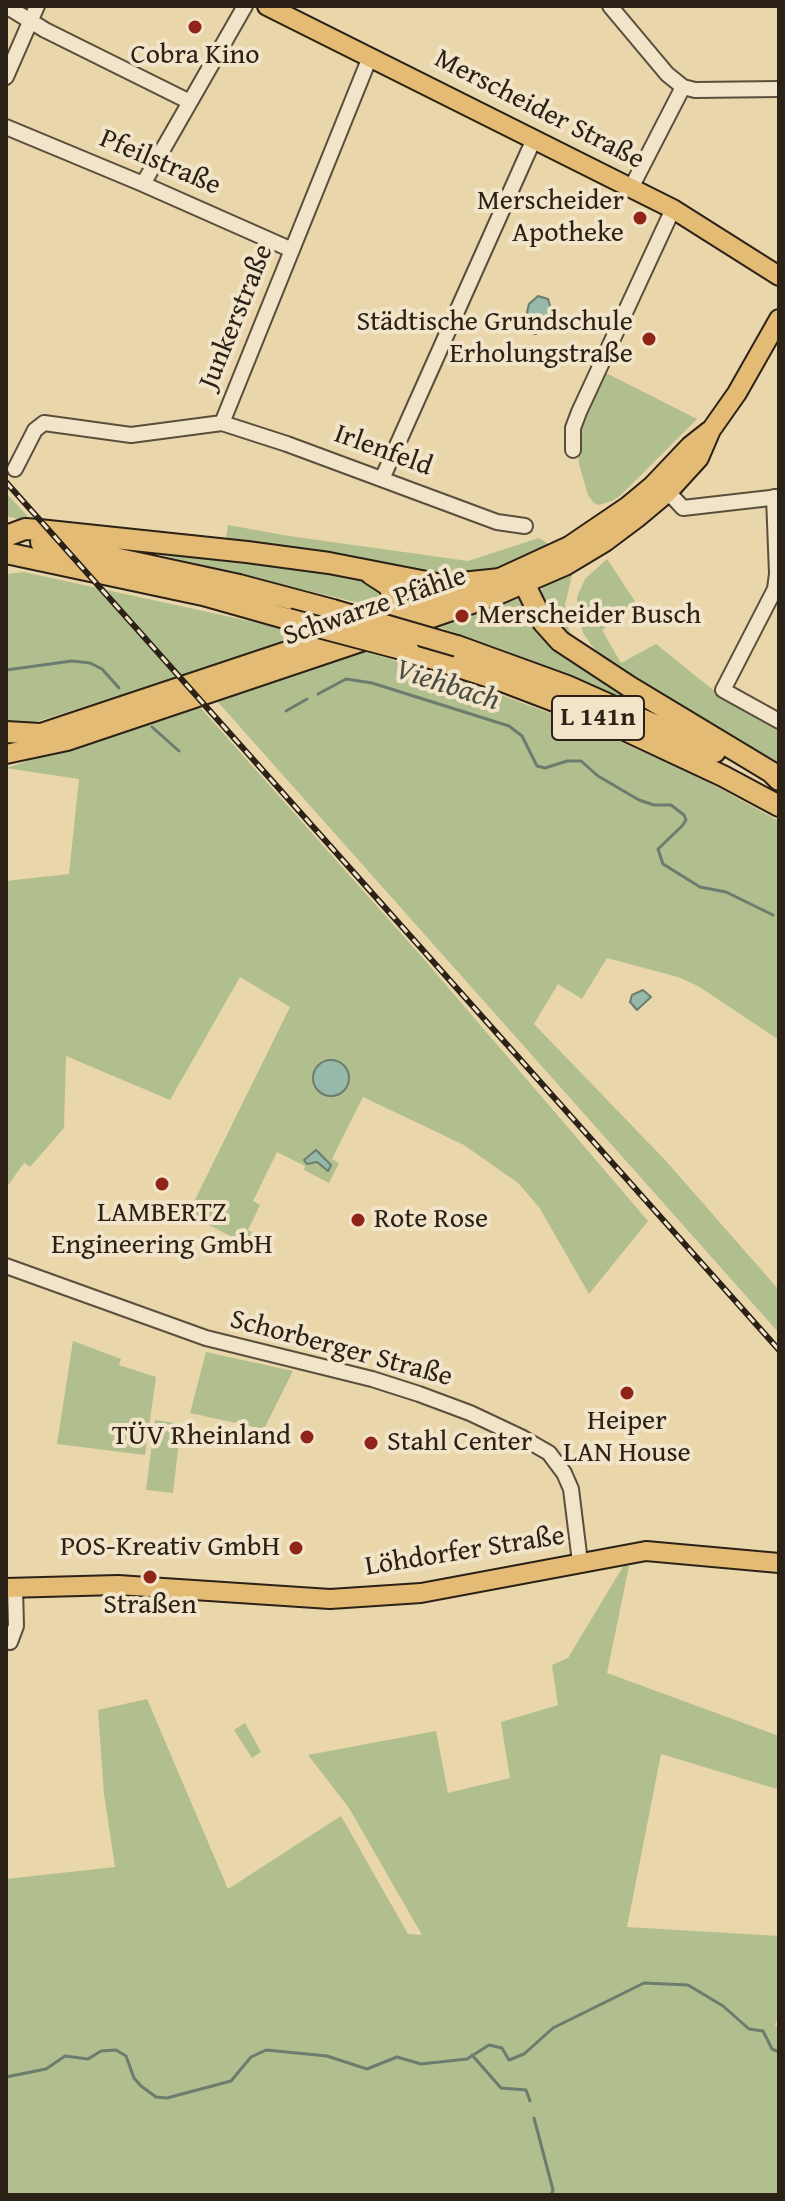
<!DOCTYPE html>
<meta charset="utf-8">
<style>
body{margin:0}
#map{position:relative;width:785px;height:2201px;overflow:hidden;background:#e9d6aa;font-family:"Gentium Book Plus",serif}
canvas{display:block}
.frame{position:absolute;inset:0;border:8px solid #2b2117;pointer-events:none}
</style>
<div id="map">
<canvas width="785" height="2201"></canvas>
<div class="frame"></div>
</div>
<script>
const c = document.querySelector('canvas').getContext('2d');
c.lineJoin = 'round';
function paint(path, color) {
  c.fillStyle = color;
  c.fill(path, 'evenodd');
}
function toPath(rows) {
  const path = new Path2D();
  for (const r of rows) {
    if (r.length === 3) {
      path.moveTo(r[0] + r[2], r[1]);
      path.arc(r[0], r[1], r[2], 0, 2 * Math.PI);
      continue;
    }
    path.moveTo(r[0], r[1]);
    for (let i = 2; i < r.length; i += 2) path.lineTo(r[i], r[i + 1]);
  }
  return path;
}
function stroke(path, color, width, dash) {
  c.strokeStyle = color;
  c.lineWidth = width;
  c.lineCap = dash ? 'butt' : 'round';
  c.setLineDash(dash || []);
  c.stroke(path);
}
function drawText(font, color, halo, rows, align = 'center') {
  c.font = font + ' "Gentium Book Plus",serif';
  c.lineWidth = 8;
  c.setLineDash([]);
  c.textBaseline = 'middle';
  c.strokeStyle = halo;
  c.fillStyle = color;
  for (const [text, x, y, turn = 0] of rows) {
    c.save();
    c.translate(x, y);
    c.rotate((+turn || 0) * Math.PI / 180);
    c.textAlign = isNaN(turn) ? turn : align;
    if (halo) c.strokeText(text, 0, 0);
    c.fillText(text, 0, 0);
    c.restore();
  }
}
paint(toPath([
 [606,373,697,419,621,495,612,501,599,505,594,503,588,495,579,464,577,440,584,417],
 [6,493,34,523,6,516],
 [228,525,289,536,468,561,539,538,550,545,517,565,446,580,225,545],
 [116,544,369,579,388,593,388,610],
 [607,559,638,606,602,630,621,663,656,644,728,702,779,727,779,765,649,688,597,653,583,633,577,610,577,597,585,579],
 [24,572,286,629,306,637,29,724,6,727,6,574],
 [570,574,572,575,565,605,567,626,575,643,556,627,539,598,543,587],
 [520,598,528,614,541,632,664,714,504,650,439,627],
 [358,650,450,676,587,727,697,776,779,821,779,1040,698,986,678,977,607,958,582,999,558,984,534,1024,666,1161,779,1290,779,1333,217,701],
 [199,706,422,957,648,1221,589,1294,539,1207,518,1183,464,1145,363,1097,332,1159,339,1163,329,1183,304,1170,305,1166,277,1152,253,1201,260,1205,248,1230,269,1241,263,1253,188,1214,290,1007,240,977,170,1100,66,1056,64,1128,30,1167,24,1163,6,1188,6,881,69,874,79,779,6,768],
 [73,1341,121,1359,119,1365,156,1377,145,1455,57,1444],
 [206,1352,293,1371,264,1429,190,1413],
 [155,1420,181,1424,173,1493,146,1490],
 [624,1565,629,1566,607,1673,779,1736,777,1789,661,1754,627,1927,779,1936,779,2016,775,2025,779,2028,779,2195,6,2195,6,1879,115,1867,104,1794,98,1710,147,1699,228,1889,341,1816,408,1934,422,1935,349,1808,308,1755,436,1731,448,1793,510,1778,501,1722,558,1705,552,1665,568,1658],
 [245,1723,261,1752,252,1758,234,1730]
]), '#b0bf8d');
const water = toPath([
 [538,296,548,299,552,312,546,328,536,334,529,332,525,321,529,304,538,296],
 [643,990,651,997,637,1010,630,1002,632,995,643,990],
 [331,1078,18],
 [316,1150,331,1165,328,1171,317,1162,307,1164,304,1160,316,1150]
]);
paint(water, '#97b9a9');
stroke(water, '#6c7c6f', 2);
stroke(toPath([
 [6,670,72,661,90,663,102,669,119,688],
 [318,694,346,679,372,683,509,726,522,736,537,766,545,768,567,761,581,761,598,776,639,800,654,805,671,805,684,815,686,820,682,826,658,849,663,864,700,887,726,892,773,915],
 [286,711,307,699],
 [152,727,179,751],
 [472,2055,501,2088,526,2090,530,2101],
 [6,2077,46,2069,65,2056,88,2059,101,2051,116,2050,126,2056,134,2078,141,2086,156,2097,167,2098,231,2081,251,2057,266,2050,327,2056,367,2069,397,2057,421,2064,467,2059,489,2045,502,2048,509,2060,524,2054,553,2028,644,1983,688,1985,723,2006,749,2029,763,2031,772,2049,779,2052],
 [534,2118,553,2190,551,2195]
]), '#6c7c6f', 3);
const minor = toPath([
 [6,6,45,30,190,102],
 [610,6,667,74,683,87,695,90,779,89],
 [6,77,37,6],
 [6,127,143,184,292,250],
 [143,184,245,6],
 [631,188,683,87],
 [222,423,370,57],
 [573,450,573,428,579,412,673,209],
 [15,469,35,430,44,423,131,435,222,423,287,444,497,522,525,526],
 [382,479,534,139],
 [660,489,668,492,683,508,779,497],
 [774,497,777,574,775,589,723,690,779,721],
 [6,1266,206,1338,372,1379,419,1394,470,1413,523,1438,549,1453,564,1473,571,1489,580,1562],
 [10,1642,16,1626,15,1588]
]);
const major = toPath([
 [267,6,673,209,779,276],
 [386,618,493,581,569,546,628,506,652,486,690,446,709,431],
 [394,631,498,595,565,566,605,542,637,518,668,492,699,458,711,430,737,393,779,319],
 [26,738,347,631],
 [6,754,67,741,370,639],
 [6,1588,118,1585,330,1599,421,1593,646,1551,779,1563]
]);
const highway = toPath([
 [9,535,25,529,39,530,247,552,329,563,442,585,510,578,517,579,525,585,543,622,560,641,630,687,771,772,779,780],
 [41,542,239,585,333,610],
 [6,553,203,595,288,619],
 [371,574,388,585,397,601,396,614,392,622,377,634],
 [457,646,567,686,715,752],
 [409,651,502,681,599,718,723,776,779,806],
 [6,732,40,734]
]);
stroke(minor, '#5a4e3c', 18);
stroke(major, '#2b2117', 22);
stroke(highway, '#2b2117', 24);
stroke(minor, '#f1e4c8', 14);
stroke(major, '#e4bb75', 18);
stroke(highway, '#e4bb75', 20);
const rail = toPath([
 [6,482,779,1350]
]);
stroke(rail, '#2b2117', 6);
stroke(rail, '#f1e4c8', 3, [9]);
const highwayBridge = toPath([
 [333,610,457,646],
 [288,619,409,651]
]);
stroke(highwayBridge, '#2b2117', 24, []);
stroke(highwayBridge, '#e4bb75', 20);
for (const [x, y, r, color] of [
 [195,27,8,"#8f2418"],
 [640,218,8,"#8f2418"],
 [649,339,8,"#8f2418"],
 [462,616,8,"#8f2418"],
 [162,1184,8,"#8f2418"],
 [358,1220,8,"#8f2418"],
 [627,1393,8,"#8f2418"],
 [307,1437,8,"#8f2418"],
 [371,1443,8,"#8f2418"],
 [296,1548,8,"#8f2418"],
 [150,1577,8,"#8f2418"]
]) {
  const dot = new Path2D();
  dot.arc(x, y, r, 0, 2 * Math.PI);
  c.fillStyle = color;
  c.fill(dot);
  stroke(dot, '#f1e4c8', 3);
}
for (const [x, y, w] of [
 [598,718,92]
]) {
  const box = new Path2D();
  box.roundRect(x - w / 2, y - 22, w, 44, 6);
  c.fillStyle = '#f1e4c8';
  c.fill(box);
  stroke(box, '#2b2117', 2);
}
drawText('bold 26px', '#2b2117', null, [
 ["L 141n",598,718]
]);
drawText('28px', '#2b2117', '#f1e4c8', [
 ["Cobra Kino",195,56],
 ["Merscheider",624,202,"right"],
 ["Apotheke",624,234,"right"],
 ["Städtische Grundschule",633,323,"right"],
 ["Erholungstraße",633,355,"right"],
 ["Merscheider Busch",478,616,"left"],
 ["LAMBERTZ",162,1214],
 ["Engineering GmbH",162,1246],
 ["Rote Rose",374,1220,"left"],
 ["Heiper",627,1422],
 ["LAN House",627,1454],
 ["TÜV Rheinland",291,1437,"right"],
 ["Stahl Center",387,1443,"left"],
 ["POS-Kreativ GmbH",280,1548,"right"],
 ["Straßen",150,1606]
]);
drawText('28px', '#2b2117', '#f1e4c8', [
 ["Merscheider Straße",539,110,27],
 ["Pfeilstraße",160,163,23],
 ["Junkerstraße",237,317,-68],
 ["Irlenfeld",383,451,20],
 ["Schwarze Pfähle",375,607,-19],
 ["Schorberger Straße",341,1349,15],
 ["Löhdorfer Straße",465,1552,-9]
]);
drawText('italic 30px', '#4b4f43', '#f1e4c8', [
 ["Viehbach",447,686,18]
]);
</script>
